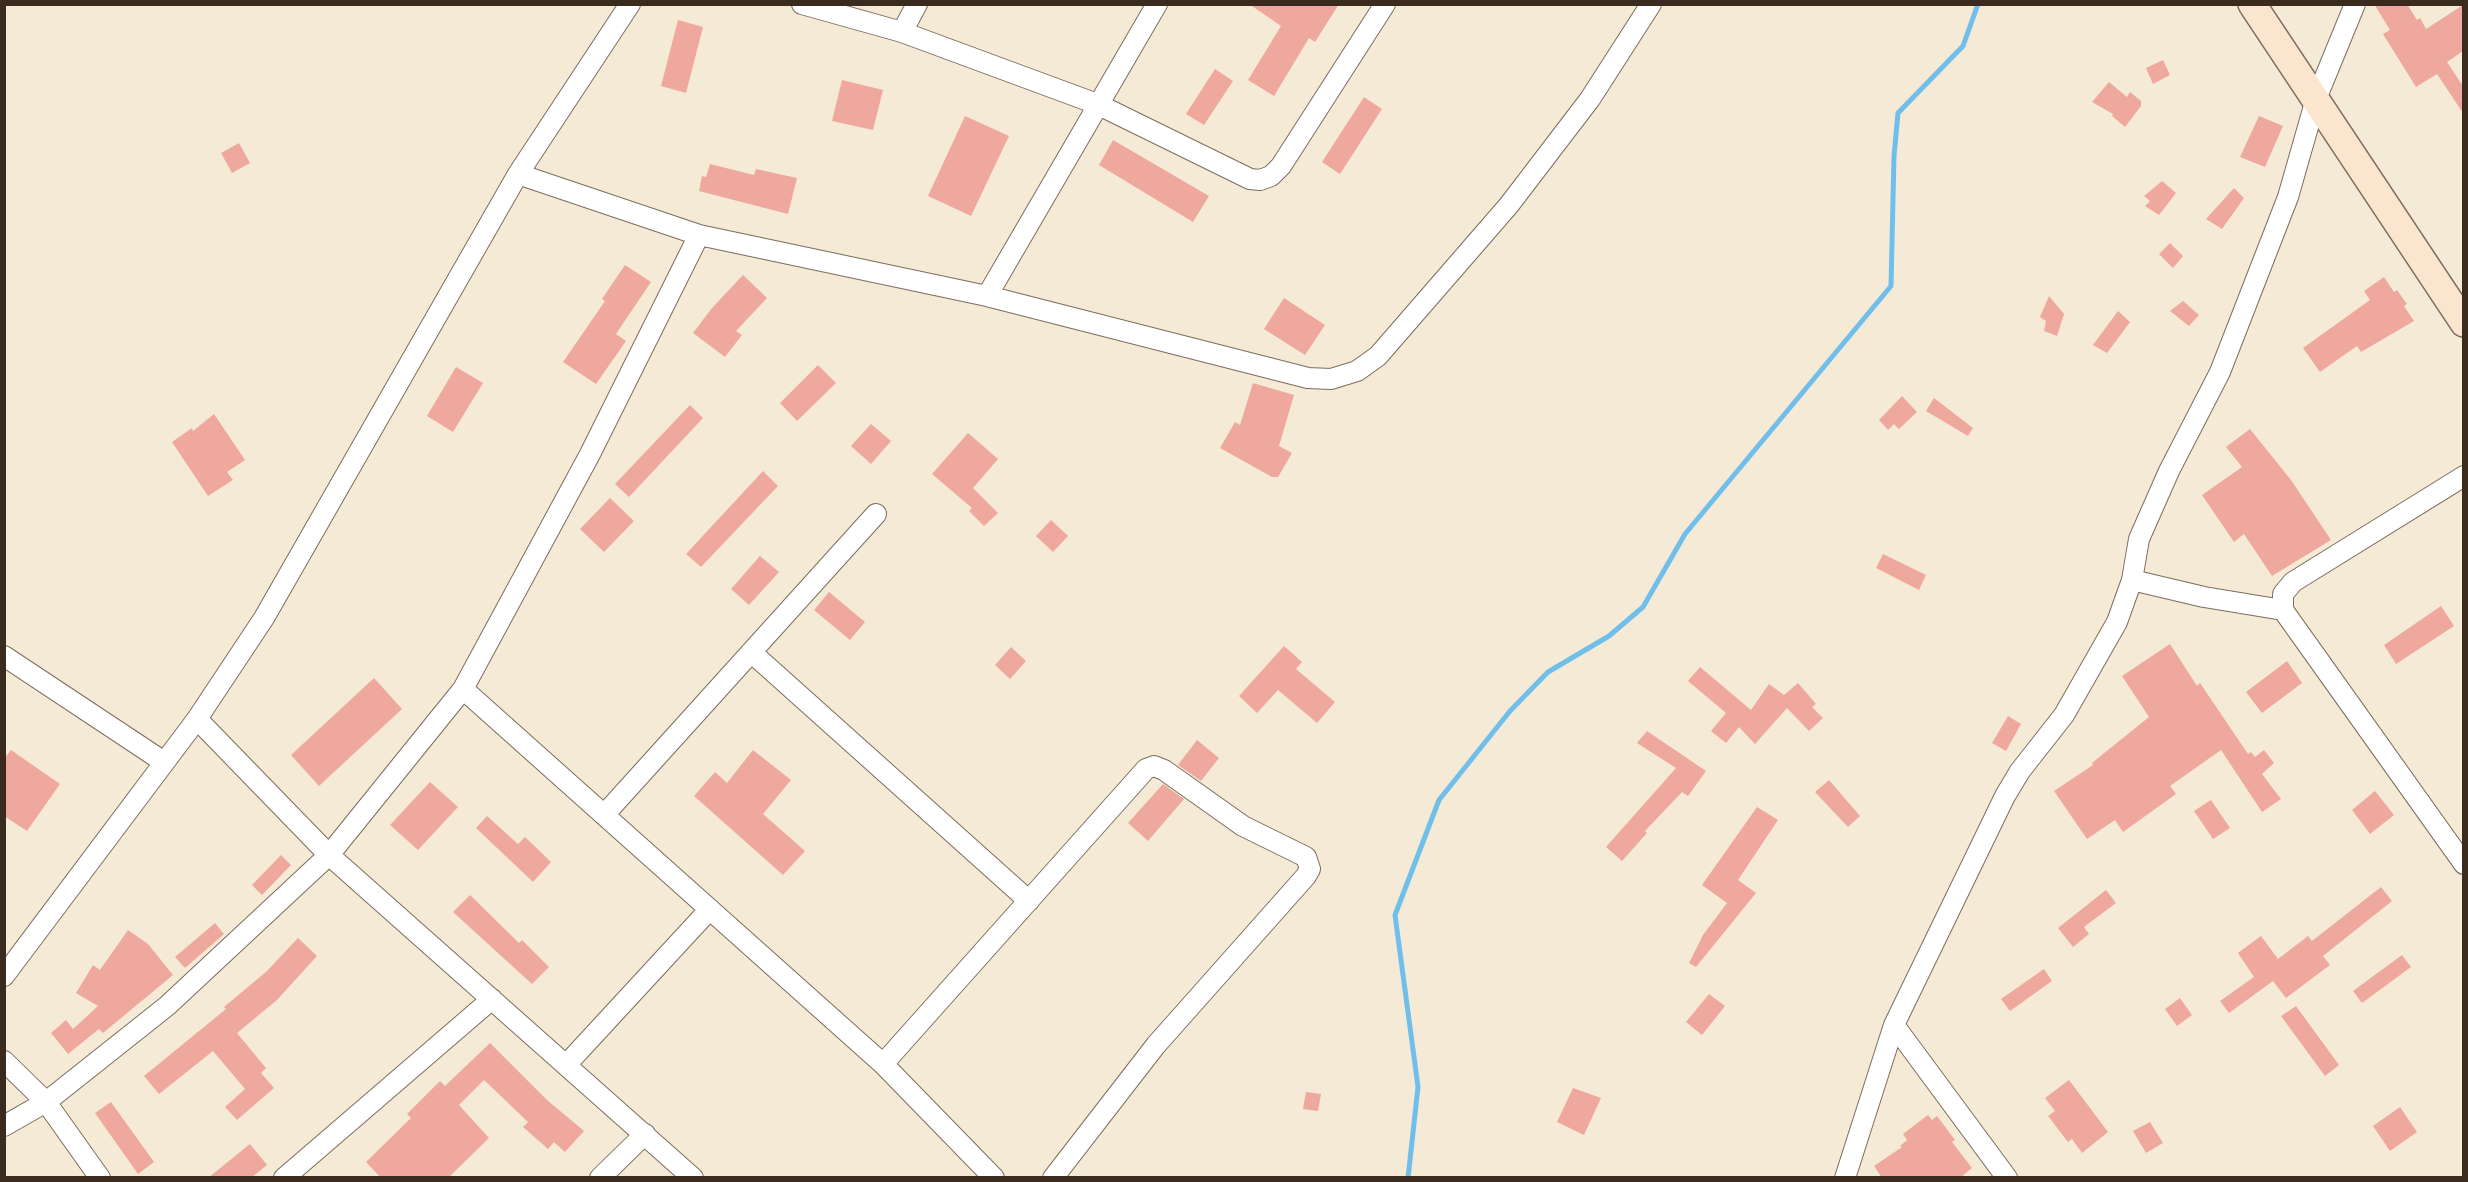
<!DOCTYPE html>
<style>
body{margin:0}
#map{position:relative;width:2468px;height:1182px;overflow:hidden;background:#f5ead5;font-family:"Comic Neue",sans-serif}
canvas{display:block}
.frame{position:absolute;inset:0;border:6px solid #3b2a1e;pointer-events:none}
</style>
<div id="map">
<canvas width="2468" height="1182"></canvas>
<div class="frame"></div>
</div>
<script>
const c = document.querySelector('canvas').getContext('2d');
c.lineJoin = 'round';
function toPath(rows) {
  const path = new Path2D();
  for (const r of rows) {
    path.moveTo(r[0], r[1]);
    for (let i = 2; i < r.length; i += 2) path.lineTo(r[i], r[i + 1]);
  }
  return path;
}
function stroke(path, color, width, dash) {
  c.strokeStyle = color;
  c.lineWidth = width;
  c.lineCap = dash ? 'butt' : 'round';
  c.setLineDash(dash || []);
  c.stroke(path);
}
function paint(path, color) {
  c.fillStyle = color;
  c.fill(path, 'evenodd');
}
stroke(toPath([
 [1408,1178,1418,1087,1395,915,1439,800,1510,711,1548,672,1609,636,1643,607,1685,534,1891,286,1894,156,1898,113,1963,46,1978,4]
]), '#70bfeb', 5);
paint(toPath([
 [1249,4,1339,4,1315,42,1309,38,1274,96,1248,80,1281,26],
 [2374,4,2407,4,2417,20,2420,18,2426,29,2463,5,2463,51,2447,62,2463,86,2463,113,2437,74,2416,87,2383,34,2390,30],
 [678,20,703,27,686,93,661,86],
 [2163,60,2170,75,2153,84,2146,68],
 [1215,69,1233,81,1204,125,1186,114],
 [842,80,883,90,873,130,832,121],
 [2109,82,2127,97,2130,92,2141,101,2141,106,2125,127,2112,116,2113,114,2092,102],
 [1364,97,1382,109,1340,174,1322,162],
 [965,116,1009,136,971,216,928,196],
 [2259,116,2283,126,2265,167,2240,157],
 [1113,140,1209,196,1193,222,1099,165],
 [239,143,250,163,232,173,221,153],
 [710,164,754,175,756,169,797,178,788,214,699,191,702,176,706,177],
 [2162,181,2176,193,2159,215,2145,206,2150,201,2144,196],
 [2234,188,2244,198,2222,229,2206,219],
 [2170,243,2183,256,2173,268,2159,254],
 [625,265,651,282,616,334,626,341,596,384,563,362,605,301,602,299],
 [743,275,767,298,736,331,742,335,725,357,693,333,712,308],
 [2384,277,2394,292,2397,290,2407,304,2404,306,2414,321,2361,352,2357,346,2320,372,2303,348,2370,300,2364,291],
 [2049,296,2064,314,2057,336,2044,331,2046,321,2040,317],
 [1284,298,1325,325,1305,355,1264,329],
 [2183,301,2199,315,2189,326,2170,311],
 [2118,311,2130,322,2107,353,2093,345],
 [818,365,836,383,797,421,780,403],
 [456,367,483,383,453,432,427,416],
 [1253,383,1294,395,1279,446,1292,453,1278,477,1272,477,1220,448,1235,422,1240,425],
 [1902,396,1917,412,1899,429,1894,424,1888,430,1879,420],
 [1934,398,1973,428,1968,436,1926,411],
 [690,405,703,418,629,497,615,484],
 [214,414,245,460,227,472,233,480,208,496,172,442,192,428,193,431],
 [871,424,891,441,871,464,851,446],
 [2250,429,2291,480,2331,540,2272,576,2244,534,2234,542,2202,495,2242,467,2226,447],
 [968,433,998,459,973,488,998,513,984,526,969,511,972,508,932,474],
 [763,471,778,486,701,567,686,554],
 [610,498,634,521,604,552,580,529],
 [1051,520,1068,536,1053,552,1036,536],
 [1883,554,1926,575,1919,590,1876,568],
 [760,556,779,572,749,605,731,589],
 [829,592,865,622,850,640,814,610],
 [2441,606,2454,626,2396,664,2384,645],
 [2170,644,2197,686,2200,683,2248,754,2251,752,2255,757,2264,750,2274,763,2262,774,2281,799,2262,812,2221,750,2170,786,2176,794,2123,832,2115,820,2087,839,2054,791,2093,765,2092,763,2149,717,2122,676],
 [1284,646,1302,662,1296,669,1335,702,1317,723,1278,690,1257,713,1239,696],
 [1011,647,1026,661,1010,679,995,665],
 [2287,661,2302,683,2262,713,2246,692],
 [1700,667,1751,710,1769,684,1784,695,1798,683,1816,704,1812,707,1823,718,1809,731,1787,708,1755,744,1739,727,1726,743,1711,731,1726,713,1688,681],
 [374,678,402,709,319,786,291,755],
 [2008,716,2021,724,2006,751,1992,743],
 [1647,731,1706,771,1688,796,1682,792,1645,831,1647,833,1622,861,1606,847,1676,768,1637,743],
 [1197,740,1219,758,1201,781,1178,765],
 [11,750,60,784,27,831,4,816,4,759],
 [753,750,791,780,763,814,805,851,783,875,694,796,715,772,727,783],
 [1829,780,1860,816,1848,827,1815,792],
 [430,782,458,807,418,850,390,825],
 [1163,784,1184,799,1148,841,1128,823],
 [2375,791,2394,815,2370,834,2352,810],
 [2211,800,2230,828,2213,839,2194,811],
 [1757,807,1778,820,1738,880,1756,893,1696,967,1689,963,1703,935,1727,903,1702,885],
 [487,816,518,844,525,837,551,862,533,882,476,828],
 [281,855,291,865,262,895,252,885],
 [2381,887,2392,901,2323,956,2330,965,2286,998,2273,981,2229,1013,2220,1001,2254,977,2238,953,2261,936,2278,959,2308,936,2312,941],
 [2106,890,2116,903,2084,927,2089,934,2073,947,2058,928],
 [470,895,519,943,522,940,549,967,532,984,453,912],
 [215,923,224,934,185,968,175,957],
 [128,930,148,944,173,975,103,1033,99,1029,68,1054,51,1033,66,1020,73,1029,98,1006,76,993,93,965,100,970],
 [298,938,317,956,277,1000,237,1033,266,1068,261,1073,274,1088,237,1120,225,1107,245,1089,213,1051,159,1094,144,1076,226,1009,224,1007,267,971],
 [2402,955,2411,967,2362,1003,2353,991],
 [2044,969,2052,981,2010,1011,2001,999],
 [1709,994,1725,1006,1702,1035,1686,1022],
 [2180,998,2192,1015,2177,1026,2165,1009],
 [2296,1006,2339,1065,2325,1076,2281,1016],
 [490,1043,547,1100,584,1131,565,1152,554,1142,548,1149,523,1127,528,1122,484,1080,459,1105,489,1138,448,1178,381,1178,366,1162,411,1118,407,1114,440,1081,445,1086],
 [2069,1080,2108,1132,2082,1153,2072,1139,2068,1142,2048,1116,2055,1111,2045,1098],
 [1573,1088,1601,1098,1584,1135,1557,1122],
 [1306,1092,1321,1094,1318,1111,1303,1109],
 [111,1102,154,1162,138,1174,95,1113],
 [2400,1107,2417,1132,2390,1151,2373,1126],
 [1928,1115,1932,1120,1937,1116,1955,1140,1952,1142,1972,1168,1960,1178,1882,1178,1874,1166,1902,1147,1900,1146,1907,1140,1903,1134],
 [2150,1122,2163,1143,2146,1153,2133,1131],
 [250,1144,267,1165,251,1178,208,1178]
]), '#efa89e');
const street = toPath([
 [802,4,902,32,1097,104,1250,179,1260,180,1271,176,1281,166,1385,4],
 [902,32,917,4],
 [518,174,699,235,987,296,1308,378,1331,379,1357,371,1378,356,1509,205,1590,99,1651,4],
 [987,296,1157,4],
 [2464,476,2293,582,2283,594,2283,610,2464,864],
 [2132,580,2204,597,2283,610],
 [751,652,1029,901],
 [4,656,164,762],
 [463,689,883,1064,994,1178],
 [197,719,329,855,693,1178],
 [604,815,876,514],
 [4,976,197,719,264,618,518,174,630,4],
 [1894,1025,2007,1178],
 [4,1061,46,1102,100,1178],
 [883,1064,1146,769,1154,766,1164,770,1243,826,1306,857,1310,869,1306,876,1156,1045,1053,1178],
 [566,1065,710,909],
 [4,1126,46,1102,167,1006,329,855,463,689,590,454,699,235],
 [284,1178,492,999],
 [600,1178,645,1134],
 [1845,1178,1894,1025,2005,796,2020,771,2064,715,2117,622,2132,580,2139,539,2169,471,2220,372,2288,197,2316,99,2355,4]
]);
const secondary = toPath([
 [2252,4,2464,323]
]);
stroke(street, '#7c6d5e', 22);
stroke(secondary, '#7c6d5e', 30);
stroke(street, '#fff', 20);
stroke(secondary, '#fbe5cf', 27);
</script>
